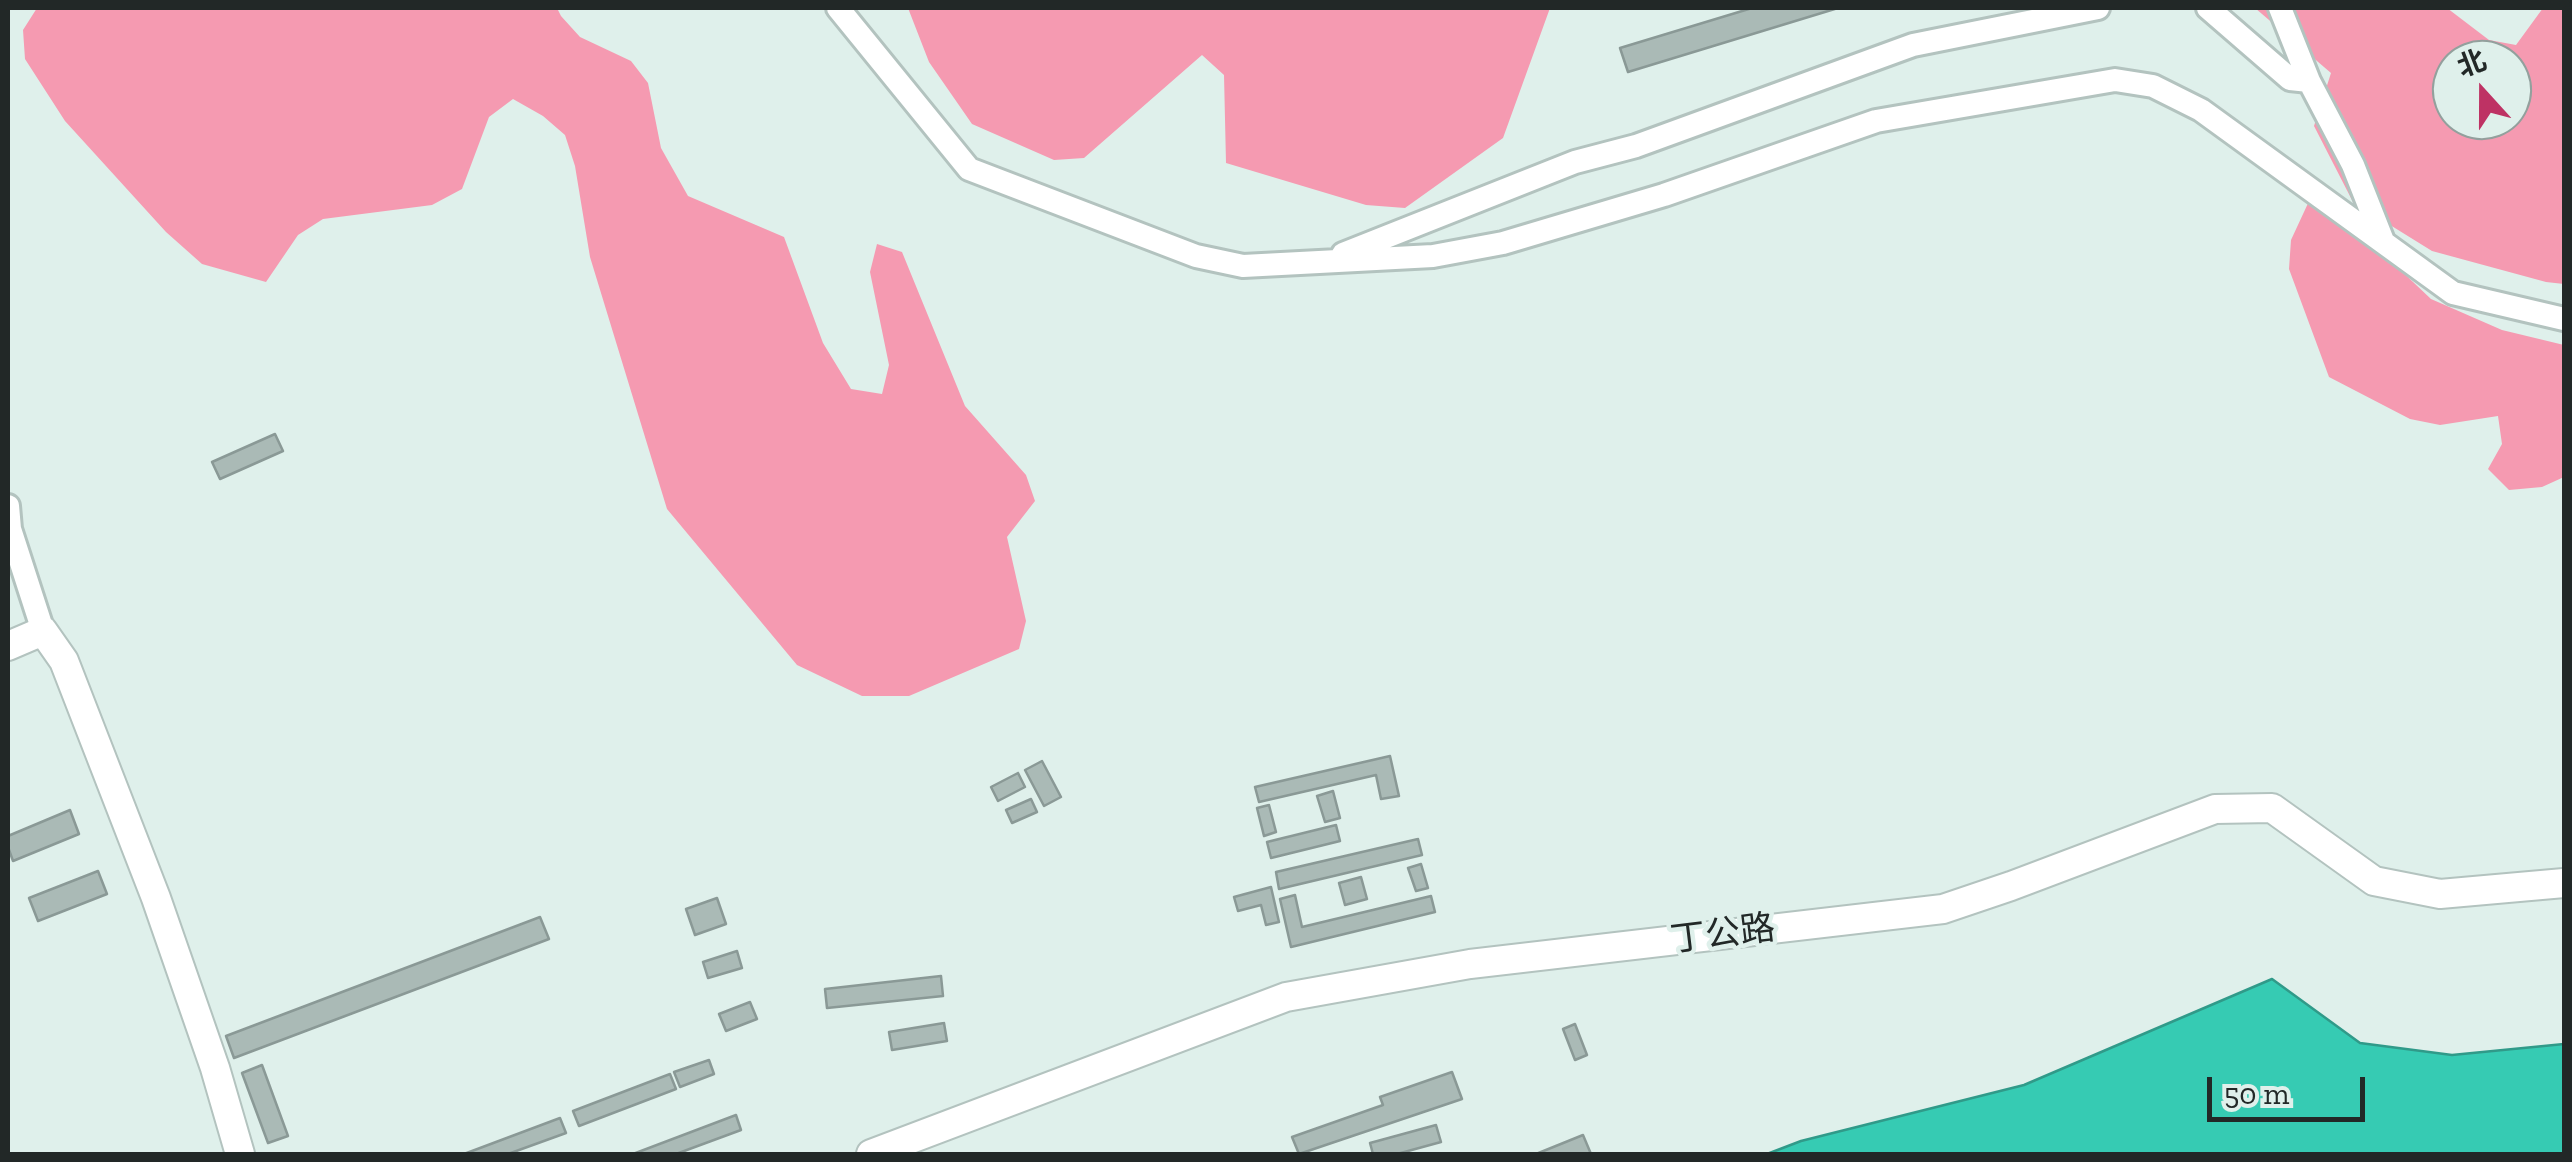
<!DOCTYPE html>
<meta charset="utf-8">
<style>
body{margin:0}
#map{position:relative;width:2572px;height:1162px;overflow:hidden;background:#dff0eb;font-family:"Zilla Slab","Noto Sans SC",serif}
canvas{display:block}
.frame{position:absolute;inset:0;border:10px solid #222827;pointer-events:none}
.north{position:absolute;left:2432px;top:40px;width:100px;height:100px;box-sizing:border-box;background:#dff0eb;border:2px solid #93a09d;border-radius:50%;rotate:339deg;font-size:28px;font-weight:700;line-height:40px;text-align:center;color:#222827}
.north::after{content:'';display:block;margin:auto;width:35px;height:45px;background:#be3264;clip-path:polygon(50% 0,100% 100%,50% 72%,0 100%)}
.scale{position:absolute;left:2207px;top:1077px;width:158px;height:45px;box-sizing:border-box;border:5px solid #222827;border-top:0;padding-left:12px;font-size:30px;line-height:35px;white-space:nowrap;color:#222827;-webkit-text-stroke:8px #dff0eb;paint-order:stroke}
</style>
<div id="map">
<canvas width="2572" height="1162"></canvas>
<div class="frame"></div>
<div class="north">北</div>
<div class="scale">50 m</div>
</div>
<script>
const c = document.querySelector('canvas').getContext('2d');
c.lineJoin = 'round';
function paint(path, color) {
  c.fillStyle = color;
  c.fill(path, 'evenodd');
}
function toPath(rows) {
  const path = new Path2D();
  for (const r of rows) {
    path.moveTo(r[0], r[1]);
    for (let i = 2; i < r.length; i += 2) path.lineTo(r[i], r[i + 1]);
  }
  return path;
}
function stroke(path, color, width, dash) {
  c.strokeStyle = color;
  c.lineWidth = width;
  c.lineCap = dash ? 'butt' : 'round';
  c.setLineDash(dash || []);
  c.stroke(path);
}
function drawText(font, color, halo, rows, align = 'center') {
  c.font = font + ' "Zilla Slab","Noto Sans SC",serif';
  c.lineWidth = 9;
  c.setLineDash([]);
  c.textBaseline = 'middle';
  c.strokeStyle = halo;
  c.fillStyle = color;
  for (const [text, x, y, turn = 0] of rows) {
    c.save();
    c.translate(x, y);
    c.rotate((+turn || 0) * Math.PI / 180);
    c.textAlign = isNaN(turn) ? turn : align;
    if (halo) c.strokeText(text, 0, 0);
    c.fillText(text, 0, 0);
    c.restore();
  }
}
paint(toPath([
 [37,8,557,8,561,16,580,37,631,61,648,83,661,148,688,196,784,237,823,343,851,389,882,394,889,365,870,272,877,244,902,252,965,406,1026,475,1035,501,1007,537,1026,621,1019,649,909,696,862,696,797,665,667,509,590,257,575,166,565,135,543,116,513,99,489,117,462,189,432,205,323,219,298,235,266,282,202,264,166,232,65,121,25,59,23,30],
 [908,8,1550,8,1503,138,1405,208,1366,205,1226,163,1224,75,1202,55,1084,158,1054,160,972,124,929,62],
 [2255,8,2447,8,2489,40,2516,45,2543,8,2564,8,2564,284,2546,282,2432,251,2353,202,2314,126,2331,73],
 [2452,60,2512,60,2512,120,2452,120],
 [2310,199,2356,228,2431,299,2502,330,2564,345,2564,477,2542,487,2509,490,2488,469,2502,444,2498,416,2440,425,2410,419,2329,377,2289,269,2291,240]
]), '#f59ab1');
const water = toPath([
 [2272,979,2360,1043,2452,1055,2564,1044,2564,1154,1767,1154,1801,1141,2024,1085,2272,979]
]);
paint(water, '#36cbb3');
stroke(water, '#309a89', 2.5);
const building = toPath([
 [1752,8,1838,8,1628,72,1620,48,1752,8],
 [275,434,283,451,220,479,212,462,275,434],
 [1390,756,1399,796,1381,799,1376,775,1259,802,1255,787,1390,756],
 [1042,761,1061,797,1044,806,1025,770,1042,761],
 [1018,773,1025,787,998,801,991,787,1018,773],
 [1333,791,1340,818,1325,822,1317,796,1333,791],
 [1031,799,1037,812,1012,823,1006,810,1031,799],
 [1269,805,1276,832,1264,836,1257,808,1269,805],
 [70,810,79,834,13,861,8,847,8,836,70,810],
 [1336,825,1340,841,1271,858,1267,842,1336,825],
 [1418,839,1422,855,1279,889,1276,872,1418,839],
 [1421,864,1428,888,1416,891,1408,868,1421,864],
 [98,871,107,894,38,921,29,898,98,871],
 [1361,877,1367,899,1345,905,1339,883,1361,877],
 [1271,887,1279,922,1266,925,1261,905,1238,911,1234,897,1271,887],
 [1295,895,1302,927,1431,896,1435,912,1291,947,1280,899,1295,895],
 [717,898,726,924,695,935,686,909,717,898],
 [540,917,549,939,234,1058,226,1036,540,917],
 [737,951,742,968,708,978,703,962,737,951],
 [941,976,943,996,827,1008,825,989,941,976],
 [750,1002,757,1019,726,1031,719,1014,750,1002],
 [944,1023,947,1041,892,1050,889,1032,944,1023],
 [1575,1024,1587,1055,1575,1060,1563,1029,1575,1024],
 [709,1060,714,1074,680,1087,674,1072,709,1060],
 [262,1065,288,1136,268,1143,242,1073,262,1065],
 [1452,1072,1462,1099,1299,1154,1292,1137,1383,1105,1380,1097,1452,1072],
 [670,1074,676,1089,579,1126,573,1111,670,1074],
 [736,1115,741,1130,676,1154,633,1154,736,1115],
 [560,1118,566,1133,508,1154,464,1154,560,1118],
 [1436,1125,1441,1142,1397,1154,1373,1154,1370,1143,1436,1125],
 [1583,1135,1591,1154,1536,1154,1583,1135]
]);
paint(building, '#aabab6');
stroke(building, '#8a9996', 2.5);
const minor = toPath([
 [838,8,969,169,1196,256,1243,266,1433,256,1503,243,1664,195,1876,121,2115,80,2153,86,2201,110,2453,293,2564,319],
 [2208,8,2290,79,2309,81],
 [2280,8,2309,81,2353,165,2383,241],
 [1343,254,1575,162,1636,146,1913,45,2098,8],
 [8,506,10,529,43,631]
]);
const tertiary = toPath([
 [8,646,43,631,64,661,156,898,215,1068,240,1154],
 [871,1154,1286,997,1470,964,1943,909,2011,886,2215,809,2272,808,2374,881,2440,894,2564,883]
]);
stroke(minor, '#b3c3bf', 28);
stroke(tertiary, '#b3c3bf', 32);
stroke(minor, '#fff', 22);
stroke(tertiary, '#fff', 28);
drawText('35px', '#222827', '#dff0eb', [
 ["丁公路",1723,935,-7]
]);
</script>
